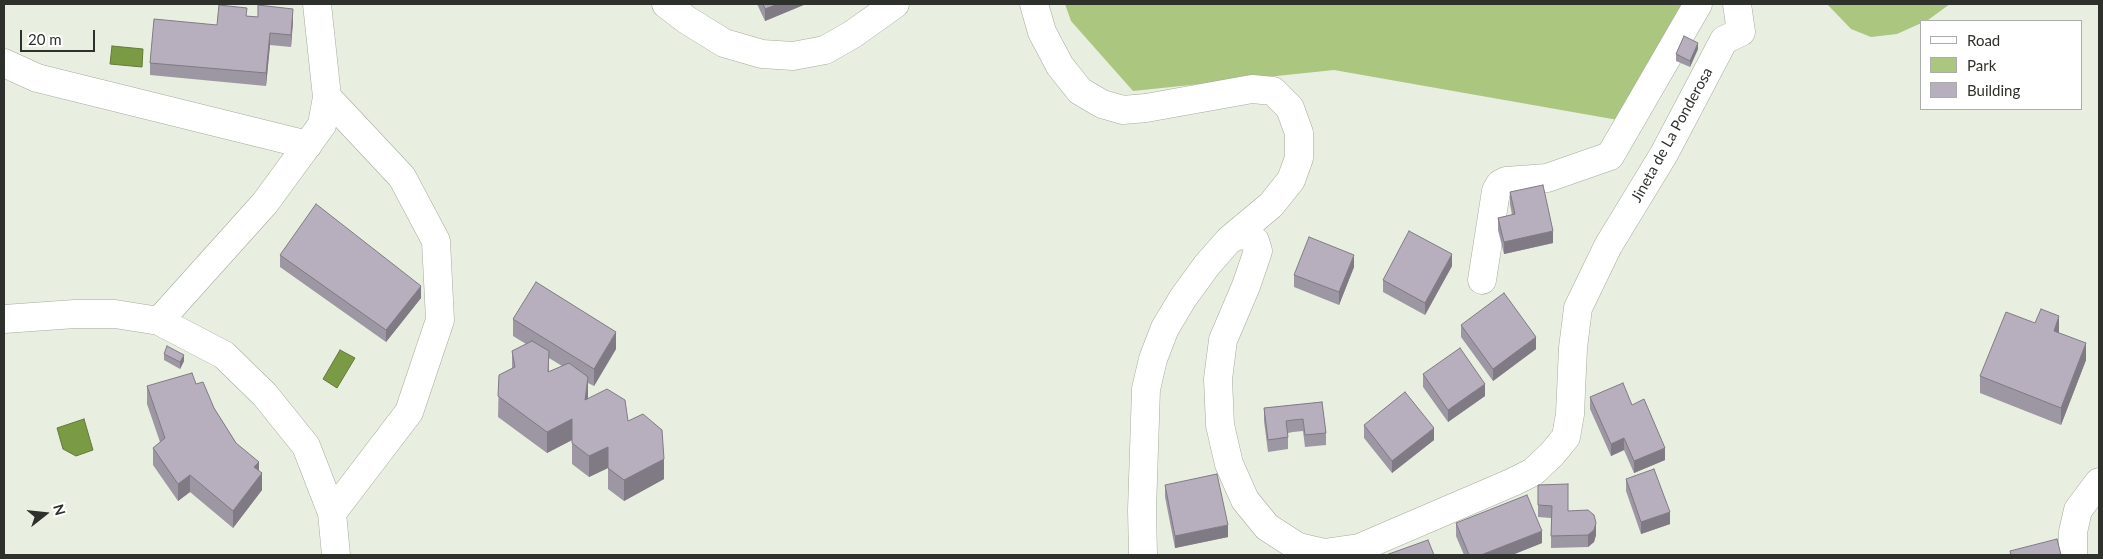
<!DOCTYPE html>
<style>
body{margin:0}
#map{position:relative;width:2103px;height:559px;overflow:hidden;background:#e8efe0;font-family:Lato,sans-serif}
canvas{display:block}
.frame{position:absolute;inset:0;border:5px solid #2e312b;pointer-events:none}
.legend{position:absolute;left:1920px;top:20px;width:162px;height:90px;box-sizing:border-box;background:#fff;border:1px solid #abadaa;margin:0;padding:6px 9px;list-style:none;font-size:15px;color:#2e312b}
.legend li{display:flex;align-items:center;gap:10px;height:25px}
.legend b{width:25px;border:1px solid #abadaa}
.north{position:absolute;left:20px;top:489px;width:50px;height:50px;-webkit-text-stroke:4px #fff;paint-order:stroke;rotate:74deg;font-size:14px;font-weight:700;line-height:20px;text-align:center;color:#2e312b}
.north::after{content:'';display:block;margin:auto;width:18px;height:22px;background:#2e312b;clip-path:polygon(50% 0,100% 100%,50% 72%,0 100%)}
.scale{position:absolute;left:20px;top:30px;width:75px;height:22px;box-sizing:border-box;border:2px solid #2e312b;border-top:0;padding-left:6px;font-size:15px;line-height:18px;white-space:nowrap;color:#2e312b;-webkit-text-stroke:4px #fff;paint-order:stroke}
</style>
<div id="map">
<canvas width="2103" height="559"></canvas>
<div class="frame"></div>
<ul class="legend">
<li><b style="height:6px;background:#fff"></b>Road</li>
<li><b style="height:14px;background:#aac67f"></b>Park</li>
<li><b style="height:14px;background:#b7afbd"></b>Building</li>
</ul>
<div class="north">N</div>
<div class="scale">20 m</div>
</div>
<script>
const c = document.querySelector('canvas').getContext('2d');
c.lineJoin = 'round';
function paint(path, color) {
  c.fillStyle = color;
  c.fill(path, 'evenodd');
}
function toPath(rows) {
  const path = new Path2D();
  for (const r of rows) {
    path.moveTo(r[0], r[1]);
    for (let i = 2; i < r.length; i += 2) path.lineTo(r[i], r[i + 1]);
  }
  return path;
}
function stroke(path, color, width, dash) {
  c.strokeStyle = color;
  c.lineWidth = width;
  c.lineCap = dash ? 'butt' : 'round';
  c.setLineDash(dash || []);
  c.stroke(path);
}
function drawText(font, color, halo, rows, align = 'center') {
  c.font = font + ' Lato,sans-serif';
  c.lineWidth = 4.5;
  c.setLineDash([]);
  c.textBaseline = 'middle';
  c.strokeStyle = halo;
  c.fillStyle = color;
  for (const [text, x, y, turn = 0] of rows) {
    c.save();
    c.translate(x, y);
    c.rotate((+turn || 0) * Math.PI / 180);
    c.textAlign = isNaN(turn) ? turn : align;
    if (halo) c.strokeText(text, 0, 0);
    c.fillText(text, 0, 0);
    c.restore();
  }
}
paint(toPath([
 [1065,4,1684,4,1618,120,1334,70,1133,91,1071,21],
 [1827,4,1950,4,1928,20,1897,34,1871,37,1851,29]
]), '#aac67f');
const water = toPath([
 [112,46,143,49,142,67,110,64,112,46],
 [340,350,355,358,337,388,323,379,340,350],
 [84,419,93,450,76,456,63,449,57,428,84,419]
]);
paint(water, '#7b9a44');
stroke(water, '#647a3c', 1);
const minor = toPath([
 [666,4,687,20,724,43,762,54,793,56,825,50,853,34,895,4],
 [1034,4,1042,32,1060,66,1080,91,1102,104,1123,110,1146,108,1252,89,1273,91,1290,108,1299,133,1299,158,1291,180,1271,205,1229,240],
 [4,63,37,78,308,145],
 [327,97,402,177,436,241,440,320,409,412,332,513],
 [1482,280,1496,191,1500,184,1506,181,1547,178,1610,156,1698,4],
 [4,319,75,314,115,314,159,321,224,355,265,395,306,446,332,513,336,555],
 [159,321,265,203,322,125,327,97,317,4],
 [1143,555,1142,510,1146,389,1153,359,1165,328,1183,298,1207,265,1229,240,1239,235,1248,236,1255,241,1258,251,1246,286,1223,340,1218,379,1220,425,1229,464,1245,500,1267,527,1298,547,1324,553,1359,548,1513,482,1533,472,1552,454,1566,437,1570,414,1573,348,1578,308,1608,246,1664,154,1724,40,1741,32,1737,4],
 [2073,555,2073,532,2078,510,2099,482]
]);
stroke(minor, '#a4ab9c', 29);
stroke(minor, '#fff', 28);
paint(toPath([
 [757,4,806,4,765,21],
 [247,16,293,21,291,47,270,45,266,86,150,75,150,63,217,25],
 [1698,49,1690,67,1676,61,1676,54],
 [1510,192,1553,243,1504,254,1498,230,1498,218,1512,215,1510,204],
 [280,255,421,298,386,342,280,267],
 [1452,266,1425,315,1383,292,1383,280],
 [1354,267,1339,305,1294,287,1294,275],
 [513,319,616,349,594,386,588,383,588,399,628,421,664,479,624,501,608,489,608,468,589,477,572,464,572,440,547,453,498,417,499,375,512,368,512,351,526,344,513,336],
 [549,358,562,366,549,372],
 [1461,325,1536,349,1493,381,1461,337],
 [2059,333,2086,360,2061,425,1980,393,1980,376],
 [164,354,184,361,180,369,164,360],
 [1423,374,1485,396,1448,422,1423,387],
 [196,384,214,408,236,443,259,471,262,490,233,528,190,492,178,501,153,465,153,448,160,442,147,404,147,386],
 [1590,397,1632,405,1665,460,1634,473,1624,450,1611,456,1590,409],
 [1322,402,1326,433,1326,445,1305,447,1303,431,1293,432,1288,433,1288,449,1268,452,1264,421,1264,408],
 [1364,425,1434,440,1392,473,1364,438],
 [1626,479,1670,524,1641,534,1626,491],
 [1165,485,1228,537,1175,548,1165,497],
 [1538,485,1596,535,1594,542,1588,547,1551,548,1551,518,1538,517],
 [1456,523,1542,543,1512,555,1464,555,1456,536]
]), '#9d96a3');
paint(toPath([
 [778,4,806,4,765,21,765,9],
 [293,9,293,21,291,47,291,35],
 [270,33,270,45,266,86,266,73],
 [1698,43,1698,49,1690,67,1690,61],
 [1553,231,1553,243,1504,254,1504,242],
 [1452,254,1452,266,1425,315,1425,303],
 [1354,255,1354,267,1339,305,1339,292],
 [421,286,421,298,386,342,386,330],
 [2059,316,2059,334,2054,331],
 [616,332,616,349,594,386,594,369],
 [1536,337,1536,349,1493,381,1493,369],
 [2086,343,2086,360,2061,425,2061,408],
 [184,355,184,361,180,369,180,362],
 [588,377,588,398,585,421,585,400],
 [1485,384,1485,396,1448,422,1448,410],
 [572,419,572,440,547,453,547,432],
 [1434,428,1434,440,1392,473,1392,461],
 [1624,438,1624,450,1611,456,1611,444],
 [608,447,608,468,589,477,589,456],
 [1665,448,1665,460,1634,473,1634,461],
 [664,459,664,479,624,501,624,480],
 [259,462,259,477,262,473,262,490,233,528,233,511,254,467],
 [190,475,190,492,178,501,178,484],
 [1670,512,1670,524,1641,534,1641,522],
 [1596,523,1596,535,1594,542,1588,547,1588,535],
 [1228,525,1228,537,1175,548,1175,536],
 [1542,531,1542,543,1512,555,1481,555]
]), '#807a84');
const building = toPath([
 [763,4,778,4,765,9,763,4],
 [219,5,247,8,246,16,258,17,258,5,293,9,291,35,270,33,266,73,150,63,154,19,217,25,219,5],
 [1684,36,1698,43,1690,61,1676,54,1684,36],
 [1543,185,1553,231,1504,242,1498,218,1515,214,1510,192,1543,185],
 [316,204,421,286,386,330,280,255,316,204],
 [1409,231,1452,254,1425,303,1383,280,1409,231],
 [1309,237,1354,255,1339,292,1294,275,1309,237],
 [536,282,616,332,594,369,513,319,536,282],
 [1504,293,1536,337,1493,369,1461,325,1504,293],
 [2041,309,2059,316,2054,331,2086,343,2061,408,1980,376,2006,312,2035,323,2041,309],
 [532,341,549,351,548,372,569,363,588,377,585,400,607,389,625,400,628,421,643,414,662,430,664,459,624,480,608,468,608,447,589,456,572,443,572,419,547,432,498,396,499,375,515,367,512,351,532,341],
 [167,346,184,355,180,362,164,354,167,346],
 [1460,348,1485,384,1448,410,1423,374,1460,348],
 [192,373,196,384,203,382,214,408,236,443,259,462,254,467,262,473,233,511,190,475,178,484,153,448,165,438,147,386,192,373],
 [1623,383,1632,405,1644,399,1665,448,1634,461,1624,438,1611,444,1590,397,1623,383],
 [1405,392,1434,428,1392,461,1364,425,1405,392],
 [1322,402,1326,433,1305,435,1303,419,1293,420,1286,421,1288,437,1268,440,1264,408,1322,402],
 [1654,469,1670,512,1641,522,1626,479,1654,469],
 [1217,474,1228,525,1175,536,1165,485,1217,474],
 [1568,484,1568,511,1588,510,1594,515,1596,523,1594,530,1588,535,1551,536,1552,506,1538,505,1538,485,1568,484],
 [1527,495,1542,531,1481,555,1469,555,1456,523,1527,495],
 [2057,539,2061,555,2011,555,2010,551,2057,539],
 [1428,540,1434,555,1386,555,1428,540]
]);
paint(building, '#b7afbd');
stroke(building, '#807a84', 1);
drawText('15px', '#2e312b', '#fff', [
 ["Jineta de La Ponderosa",1672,135,-61]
]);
</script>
